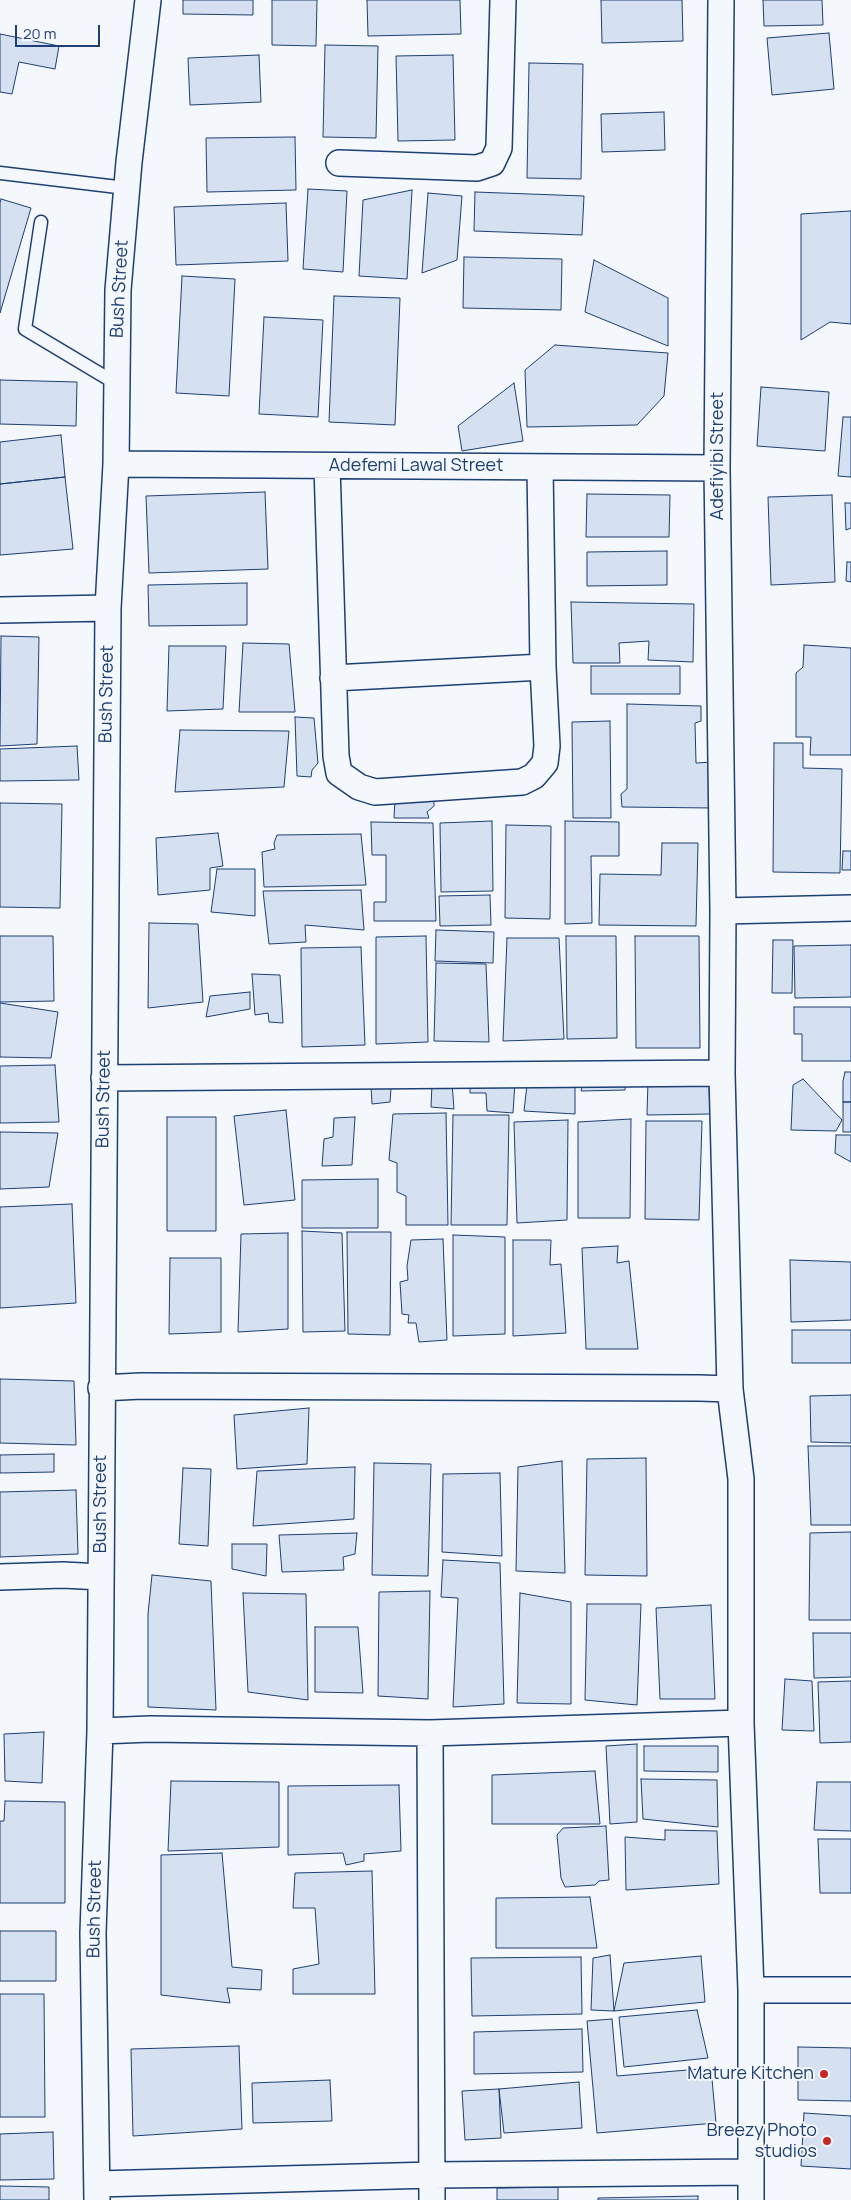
<!DOCTYPE html>
<style>
body{margin:0}
#map{position:relative;width:851px;height:2200px;overflow:hidden;background:#f4f7fb;font-family:Manrope,sans-serif}
canvas{display:block}
.scale{position:absolute;left:15px;top:25px;width:85px;height:22px;box-sizing:border-box;border:2px solid #1d3f73;border-top:0;padding-left:6px;font-size:15px;line-height:18px;white-space:nowrap;color:#1d3f73;-webkit-text-stroke:4px #f4f7fb;paint-order:stroke}
</style>
<div id="map">
<canvas width="851" height="2200"></canvas>
<div class="scale">20 m</div>
</div>
<script>
const c = document.querySelector('canvas').getContext('2d');
c.lineJoin = 'round';
function paint(path, color) {
  c.fillStyle = color;
  c.fill(path, 'evenodd');
}
function toPath(rows) {
  const path = new Path2D();
  for (const r of rows) {
    path.moveTo(r[0], r[1]);
    for (let i = 2; i < r.length; i += 2) path.lineTo(r[i], r[i + 1]);
  }
  return path;
}
function stroke(path, color, width, dash) {
  c.strokeStyle = color;
  c.lineWidth = width;
  c.lineCap = dash ? 'butt' : 'round';
  c.setLineDash(dash || []);
  c.stroke(path);
}
function drawText(font, color, halo, rows, align = 'center') {
  c.font = font + ' Manrope,sans-serif';
  c.lineWidth = 4;
  c.setLineDash([]);
  c.textBaseline = 'middle';
  c.strokeStyle = halo;
  c.fillStyle = color;
  for (const [text, x, y, turn = 0] of rows) {
    c.save();
    c.translate(x, y);
    c.rotate((+turn || 0) * Math.PI / 180);
    c.textAlign = isNaN(turn) ? turn : align;
    if (halo) c.strokeText(text, 0, 0);
    c.fillText(text, 0, 0);
    c.restore();
  }
}
const building = toPath([
 [183,0,253,0,253,15,183,14,183,0],
 [272,0,317,0,316,46,272,45,272,0],
 [367,0,460,0,461,34,368,36,367,0],
 [601,0,682,0,683,41,602,43,601,0],
 [763,0,822,0,823,25,764,26,763,0],
 [829,33,834,89,772,95,767,38,829,33],
 [0,34,59,46,55,69,19,62,12,94,0,92,0,34],
 [325,45,378,46,376,138,323,137,325,45],
 [259,55,261,102,190,105,188,58,259,55],
 [453,55,455,140,398,141,396,56,453,55],
 [529,63,583,64,581,179,527,178,529,63],
 [664,112,665,150,602,152,601,114,664,112],
 [295,137,296,190,207,192,206,138,295,137],
 [308,189,347,191,343,272,303,269,308,189],
 [412,190,407,279,359,276,363,200,412,190],
 [475,192,584,196,582,235,474,231,475,192],
 [428,193,462,196,457,260,422,273,428,193],
 [1,199,31,208,0,313,0,203,1,199],
 [286,203,288,261,176,265,174,207,286,203],
 [851,211,851,324,830,322,801,340,801,214,851,211],
 [464,257,562,259,561,310,463,308,464,257],
 [594,260,668,298,668,346,585,312,594,260],
 [182,276,235,279,229,396,176,393,182,276],
 [334,296,400,298,395,425,329,422,334,296],
 [264,317,323,320,318,417,259,414,264,317],
 [555,345,668,353,664,396,637,425,527,427,525,370,555,345],
 [0,380,77,382,76,426,0,424,0,380],
 [514,383,523,441,462,451,458,426,514,383],
 [761,387,829,392,825,451,757,446,761,387],
 [843,417,851,417,851,477,838,476,843,417],
 [61,435,65,477,0,484,0,442,61,435],
 [65,477,73,549,0,555,0,484,65,477],
 [265,492,268,569,149,573,146,496,265,492],
 [587,494,670,495,669,537,586,537,587,494],
 [832,495,835,582,771,585,768,497,832,495],
 [845,503,851,503,851,528,846,530,845,503],
 [667,551,667,585,587,586,587,552,667,551],
 [847,562,851,562,851,582,846,581,847,562],
 [247,583,247,625,149,626,148,585,247,583],
 [571,602,694,604,693,662,648,660,649,641,619,643,620,663,573,663,571,602],
 [1,636,39,637,37,744,0,746,1,636],
 [243,643,289,644,295,712,239,712,243,643],
 [804,645,851,648,851,755,810,755,811,737,796,737,796,673,803,667,804,645],
 [169,646,226,646,223,709,167,711,169,646],
 [591,666,680,666,680,694,591,694,591,666],
 [627,704,701,706,701,721,695,723,696,763,713,762,713,808,622,807,621,794,627,789,627,704],
 [295,717,314,718,318,763,312,770,311,777,297,776,295,717],
 [610,721,611,818,573,818,572,722,610,721],
 [180,730,289,731,284,787,175,792,180,730],
 [774,743,803,743,803,768,842,769,840,873,773,872,774,743],
 [77,746,79,780,0,781,0,749,77,746],
 [434,792,434,806,427,812,429,818,394,818,395,800,434,792],
 [0,803,62,804,60,908,0,907,0,803],
 [492,821,493,891,441,892,440,823,492,821],
 [565,821,619,822,619,856,591,856,592,923,565,924,565,821],
 [371,822,433,823,436,921,374,921,374,902,386,902,386,855,372,855,371,822],
 [506,825,551,826,550,919,505,918,506,825],
 [218,833,223,866,210,868,210,890,158,895,156,838,218,833],
 [361,834,366,885,264,887,262,852,275,849,274,843,277,835,361,834],
 [662,843,698,843,696,926,599,925,600,874,661,875,662,843],
 [843,851,851,851,851,870,842,870,843,851],
 [217,869,255,869,255,916,211,912,217,869],
 [361,890,364,930,305,925,306,942,269,944,263,891,361,890],
 [490,895,491,925,440,926,439,896,490,895],
 [149,923,198,924,203,1002,148,1008,149,923],
 [436,930,494,932,493,963,435,961,436,930],
 [0,936,53,936,54,1001,0,1002,0,936],
 [426,936,428,1042,376,1044,376,937,426,936],
 [566,936,616,936,617,1038,567,1039,566,936],
 [635,936,699,936,700,1048,636,1048,635,936],
 [507,938,559,938,564,1039,503,1041,507,938],
 [773,940,793,940,792,993,772,993,773,940],
 [851,945,851,997,795,998,794,946,851,945],
 [361,947,365,1045,302,1047,301,948,361,947],
 [436,963,486,964,489,1042,434,1041,436,963],
 [252,974,280,975,283,1023,269,1022,268,1013,255,1015,252,974],
 [250,992,250,1009,206,1017,210,996,250,992],
 [0,1003,58,1012,51,1058,0,1057,0,1003],
 [794,1007,851,1007,851,1061,802,1061,802,1034,794,1034,794,1007],
 [55,1065,59,1122,0,1123,0,1066,55,1065],
 [845,1072,851,1072,851,1102,843,1102,843,1081,845,1072],
 [803,1079,842,1120,836,1131,791,1130,793,1085,803,1079],
 [648,1081,709,1085,710,1114,647,1115,648,1081],
 [515,1082,513,1113,487,1111,486,1093,470,1093,470,1083,515,1082],
 [626,1082,625,1090,581,1091,583,1083,626,1082],
 [452,1083,454,1109,431,1107,432,1084,452,1083],
 [527,1085,575,1086,575,1114,524,1111,527,1085],
 [371,1086,391,1088,390,1102,372,1104,371,1086],
 [843,1102,851,1102,851,1132,843,1132,843,1102],
 [286,1110,295,1200,244,1205,234,1116,286,1110],
 [446,1113,448,1225,406,1225,406,1196,397,1192,397,1163,389,1160,393,1114,446,1113],
 [453,1115,509,1115,507,1225,451,1225,453,1115],
 [167,1117,216,1117,216,1231,167,1231,167,1117],
 [355,1117,352,1165,322,1166,324,1139,333,1137,334,1118,355,1117],
 [631,1119,630,1218,578,1218,578,1122,631,1119],
 [568,1120,567,1220,517,1223,514,1122,568,1120],
 [646,1121,702,1121,699,1220,645,1219,646,1121],
 [0,1132,58,1133,49,1187,0,1189,0,1132],
 [836,1135,851,1135,851,1162,835,1153,836,1135],
 [378,1179,378,1228,302,1228,302,1180,378,1179],
 [72,1204,76,1303,0,1308,0,1207,72,1204],
 [302,1231,342,1233,345,1331,303,1332,302,1231],
 [347,1232,391,1232,390,1335,348,1334,347,1232],
 [288,1233,288,1329,238,1332,241,1234,288,1233],
 [453,1235,505,1237,505,1334,453,1336,453,1235],
 [443,1239,447,1340,419,1342,416,1323,408,1323,409,1315,402,1314,400,1282,408,1280,407,1266,411,1240,443,1239],
 [513,1240,551,1240,550,1265,561,1264,566,1333,513,1336,513,1240],
 [618,1246,617,1263,629,1261,638,1349,586,1349,582,1248,618,1246],
 [170,1258,221,1258,221,1332,169,1334,170,1258],
 [790,1260,851,1262,851,1320,791,1322,790,1260],
 [792,1330,851,1330,851,1363,792,1363,792,1330],
 [0,1379,74,1381,76,1445,0,1443,0,1379],
 [851,1395,851,1443,811,1442,810,1396,851,1395],
 [309,1408,307,1464,237,1469,234,1415,309,1408],
 [808,1446,851,1446,851,1525,811,1525,808,1446],
 [54,1454,54,1472,0,1473,0,1455,54,1454],
 [646,1458,647,1576,585,1575,587,1459,646,1458],
 [562,1461,565,1573,516,1571,518,1467,562,1461],
 [374,1463,431,1464,428,1576,372,1575,374,1463],
 [355,1467,354,1519,253,1526,257,1471,355,1467],
 [183,1468,211,1469,208,1546,179,1544,183,1468],
 [500,1473,502,1556,442,1552,443,1474,500,1473],
 [76,1490,78,1554,0,1557,0,1492,76,1490],
 [851,1532,851,1620,809,1620,810,1533,851,1532],
 [357,1533,355,1554,343,1557,344,1570,282,1572,279,1535,357,1533],
 [232,1544,267,1544,266,1576,232,1569,232,1544],
 [443,1560,500,1563,504,1704,453,1707,458,1598,441,1597,443,1560],
 [152,1575,211,1581,216,1710,148,1707,148,1614,152,1575],
 [430,1591,428,1699,378,1696,379,1592,430,1591],
 [243,1593,306,1594,308,1700,248,1692,243,1593],
 [520,1593,571,1602,571,1704,517,1703,520,1593],
 [587,1604,641,1604,637,1705,585,1700,587,1604],
 [711,1605,715,1699,660,1699,656,1608,711,1605],
 [315,1627,358,1627,363,1693,315,1692,315,1627],
 [813,1633,851,1633,851,1677,814,1678,813,1633],
 [785,1679,812,1681,814,1731,782,1730,785,1679],
 [851,1681,851,1742,820,1743,818,1682,851,1681],
 [44,1732,42,1783,5,1781,4,1734,44,1732],
 [637,1744,637,1822,610,1824,606,1746,637,1744],
 [644,1746,718,1746,718,1772,644,1771,644,1746],
 [595,1771,600,1824,492,1824,492,1775,595,1771],
 [641,1779,717,1780,718,1827,643,1819,641,1779],
 [171,1781,279,1782,279,1847,168,1851,171,1781],
 [817,1782,851,1782,851,1831,814,1830,817,1782],
 [399,1785,401,1851,364,1854,364,1861,346,1865,343,1853,288,1855,288,1786,399,1785],
 [5,1801,65,1802,65,1903,0,1903,0,1821,4,1821,5,1801],
 [606,1826,609,1880,599,1881,595,1885,565,1887,561,1878,557,1835,563,1828,606,1826],
 [665,1830,717,1831,719,1884,626,1890,625,1837,665,1840,665,1830],
 [818,1839,851,1839,851,1893,820,1893,818,1839],
 [222,1853,232,1967,262,1970,261,1990,227,1988,230,2003,161,1995,161,1855,222,1853],
 [372,1871,375,1994,293,1994,293,1969,319,1964,315,1908,293,1908,295,1873,372,1871],
 [590,1897,597,1948,496,1948,496,1898,590,1897],
 [0,1931,56,1931,56,1981,0,1981,0,1931],
 [610,1955,614,2011,591,2010,593,1958,610,1955],
 [701,1956,705,2002,614,2011,624,1963,701,1956],
 [581,1957,582,2014,472,2016,471,1958,581,1957],
 [0,1994,44,1994,45,2117,0,2117,0,1994],
 [697,2010,708,2058,624,2067,619,2017,697,2010],
 [612,2019,617,2076,711,2068,716,2123,597,2133,587,2021,612,2019],
 [582,2029,583,2072,474,2074,474,2032,582,2029],
 [239,2046,242,2129,133,2136,131,2049,239,2046],
 [798,2047,851,2048,851,2101,798,2100,798,2047],
 [330,2080,332,2121,253,2123,252,2083,330,2080],
 [579,2082,582,2128,504,2133,499,2089,579,2082],
 [499,2089,501,2138,465,2140,462,2091,499,2089],
 [804,2113,851,2116,851,2169,801,2166,804,2113],
 [53,2132,54,2179,0,2180,0,2134,53,2132],
 [0,2186,49,2187,49,2200,0,2200,0,2186],
 [558,2187,558,2200,497,2200,497,2188,558,2187],
 [698,2196,698,2200,598,2200,598,2198,698,2196]
]);
paint(building, '#d5e0f0');
stroke(building, '#1d3f73', 1);
const lane = toPath([
 [0,173,126,188],
 [41,222,25,329,117,384]
]);
const street = toPath([
 [721,0,717,468,723,911,722,1073,730,1389,741,1479,741,1723,751,1990,751,2200],
 [339,163,477,168,492,163,499,148,503,0],
 [116,464,717,468],
 [327,466,336,756,339,773,359,787,375,792,522,782,534,776,545,763,547,746,543,667,540,467],
 [0,610,108,608],
 [333,678,543,667],
 [723,911,851,908],
 [104,1078,722,1073],
 [101,1388,141,1386,699,1388,730,1389],
 [0,1577,63,1575,101,1577],
 [100,1731,150,1729,430,1733,741,1723],
 [430,1733,432,2200],
 [751,1990,851,1990],
 [97,2184,432,2175,750,2172],
 [97,2200,93,1933,100,1731,108,608,116,464,118,290,129,162,148,0]
]);
stroke(lane, '#1d3f73', 15);
stroke(street, '#1d3f73', 28);
stroke(lane, '#f4f7fb', 12);
stroke(street, '#f4f7fb', 25);
for (const [x, y, r, color] of [
 [824,2074,5,"#c62828"],
 [827,2141,5,"#c62828"]
]) {
  const dot = new Path2D();
  dot.arc(x, y, r, 0, 2 * Math.PI);
  c.fillStyle = color;
  c.fill(dot);
  stroke(dot, '#f4f7fb', 2);
}
drawText('18px', '#1d3f73', '#f4f7fb', [
 ["Bush Street",120,289,-87],
 ["Adefiyibi Street",718,456,-90],
 ["Adefemi Lawal Street",416,466],
 ["Bush Street",107,694,-89],
 ["Bush Street",104,1099,-89],
 ["Bush Street",101,1504,-90],
 ["Bush Street",95,1909,-89]
]);
drawText('18px', '#1d3f73', '#f4f7fb', [
 ["Mature Kitchen",814,2074],
 ["Breezy Photo",817,2131],
 ["studios",817,2152]
], 'right');
</script>
